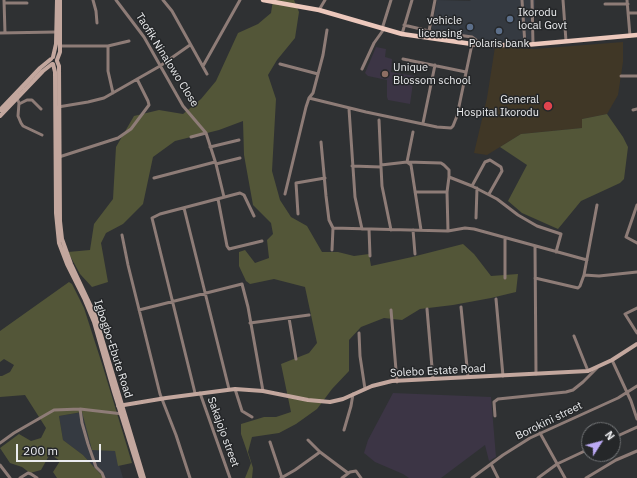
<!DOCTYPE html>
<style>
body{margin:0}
#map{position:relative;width:637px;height:478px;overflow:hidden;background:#2f3133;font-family:"IBM Plex Sans",sans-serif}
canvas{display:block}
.north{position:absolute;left:581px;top:422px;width:40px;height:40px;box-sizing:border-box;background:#252729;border:1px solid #747678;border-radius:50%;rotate:54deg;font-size:11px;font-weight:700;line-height:16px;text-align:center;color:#ebecee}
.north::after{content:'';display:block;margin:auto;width:14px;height:18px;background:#bcaaf5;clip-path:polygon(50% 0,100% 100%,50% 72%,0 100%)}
.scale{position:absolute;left:16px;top:444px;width:85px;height:18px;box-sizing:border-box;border:2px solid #ebecee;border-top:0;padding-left:5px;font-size:12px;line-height:14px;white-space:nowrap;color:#ebecee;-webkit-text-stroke:3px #252729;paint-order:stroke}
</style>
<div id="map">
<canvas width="637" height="478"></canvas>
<div class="north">N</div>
<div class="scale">200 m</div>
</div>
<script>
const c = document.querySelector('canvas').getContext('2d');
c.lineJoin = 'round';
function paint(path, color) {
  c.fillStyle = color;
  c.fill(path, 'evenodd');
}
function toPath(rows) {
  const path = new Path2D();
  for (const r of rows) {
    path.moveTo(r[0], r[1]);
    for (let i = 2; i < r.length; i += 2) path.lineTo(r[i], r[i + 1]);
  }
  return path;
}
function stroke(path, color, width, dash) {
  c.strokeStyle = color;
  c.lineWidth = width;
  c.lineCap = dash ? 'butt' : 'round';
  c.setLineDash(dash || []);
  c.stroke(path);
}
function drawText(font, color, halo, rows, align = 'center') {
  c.font = font + ' "IBM Plex Sans",sans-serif';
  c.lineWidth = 3;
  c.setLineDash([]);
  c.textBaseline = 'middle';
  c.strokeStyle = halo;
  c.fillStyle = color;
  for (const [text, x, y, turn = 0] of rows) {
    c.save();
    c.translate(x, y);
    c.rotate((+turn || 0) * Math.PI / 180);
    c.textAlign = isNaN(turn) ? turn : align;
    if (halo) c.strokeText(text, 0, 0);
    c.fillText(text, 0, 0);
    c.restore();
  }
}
paint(toPath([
 [437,0,470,1,471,0,535,0,533,41,499,43,431,32],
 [83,412,92,449,115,451,123,478,104,478,83,455,63,440,59,416]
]), '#353a41');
paint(toPath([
 [376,47,386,49,385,57,392,59,391,72,414,76,410,104,388,100,387,97,387,80,368,76,365,73],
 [393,393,491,397,496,457,489,461,485,445,441,478,409,478,403,474,375,462,364,453,368,440]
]), '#3c3545');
paint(toPath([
 [623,42,623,62,618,95,607,114,582,119,582,128,521,134,487,155,474,153,487,98,495,47,534,49]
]), '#403726');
paint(toPath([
 [273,0,294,0,299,12,295,38,277,60,268,75,276,99,272,171,280,200,291,217,307,226,322,252,338,252,354,256,369,254,371,266,412,257,463,244,474,254,491,276,518,274,516,292,491,298,453,305,420,309,402,320,384,318,361,327,349,340,349,371,332,389,317,409,296,424,279,433,252,437,248,452,253,468,252,478,245,478,251,463,241,434,241,424,264,417,276,417,291,412,281,364,309,353,317,343,305,287,274,279,250,284,246,281,239,266,239,252,245,250,255,263,269,258,267,240,273,234,271,223,253,205,244,155,243,121,219,130,175,141,153,157,143,204,123,224,106,233,101,243,108,282,92,287,80,274,68,252,90,250,94,224,113,199,116,147,134,116,159,110,183,114,201,99,216,81,238,33,258,24,271,13],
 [607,114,623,137,628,147,624,179,620,183,581,201,558,229,522,213,508,201,527,165,500,147,521,134,582,128,582,119],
 [69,282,72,284,84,308,103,367,132,463,118,466,115,451,92,450,82,412,59,416,63,440,83,455,104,478,57,478,53,472,60,461,50,454,41,470,30,473,22,467,10,463,0,448,19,434,31,441,41,438,46,428,25,395,0,397,0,376,2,376,10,372,14,365,4,359,0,362,0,331]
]), '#535638');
stroke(toPath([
 [4,0,5,33],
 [93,0,96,11,97,23],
 [116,0,144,37,183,106,206,133,216,164,224,197],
 [163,0,172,11,207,74],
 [522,0,525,45],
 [532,0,533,44],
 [563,0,566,41],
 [627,0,630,36],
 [4,3,27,3],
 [605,4,628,4],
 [319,10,325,0],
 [628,13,637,13],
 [404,25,429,31,472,37,476,40,479,45],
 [382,29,391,0],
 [429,31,435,0],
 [0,33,56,32],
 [402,34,412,0],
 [60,46,108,46,129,41],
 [108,46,108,71,113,93],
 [403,59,466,72],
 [280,64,318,74],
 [203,66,240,0],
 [362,69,374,43,384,29],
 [621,76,637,76],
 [17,98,19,103,18,116,21,123,23,126,42,135],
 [309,98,366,112,437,127,451,128,453,126,457,116,472,44],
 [19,104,27,100,32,100,41,109],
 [58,107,88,102,104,98,160,66,190,45],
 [349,109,355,197,362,229],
 [633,110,637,109],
 [379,120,381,165],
 [423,123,435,65],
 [413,132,407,162,441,163,444,165,449,170,449,177],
 [191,137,206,133],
 [321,142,326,196,329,220,333,228,448,231,465,228,474,229,587,260],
 [210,147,239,140],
 [59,157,118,138,131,129,149,105,148,101,137,79],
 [216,164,240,158],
 [381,165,407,162,411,165,421,230],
 [352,166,381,167,382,186,391,230],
 [154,178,215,162],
 [472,186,485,162,490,160,501,167,502,171,489,194],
 [415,192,447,192],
 [285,194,306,107,309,98,313,93,323,55,327,30],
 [218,199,227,246,229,249,262,241],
 [637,205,626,237,637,243],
 [184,208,229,389],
 [298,214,296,183,325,178],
 [476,218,477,188],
 [369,229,370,256],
 [413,230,415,254],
 [448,231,447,192,449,177,472,186,497,199,518,215,537,226,561,234,556,252],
 [122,235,128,265,160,394,176,435,190,478],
 [535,246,536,374],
 [332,250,333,228],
 [584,275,599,276,637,272],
 [505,278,505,238],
 [535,278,578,288,580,286,584,275,597,205],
 [496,299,503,376],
 [461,307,468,377],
 [637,308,625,314,637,333],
 [427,309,433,379],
 [139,310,242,284,248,307,263,391],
 [391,310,397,382],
 [289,318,296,359],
 [250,323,309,315],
 [359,333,360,356,365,389],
 [574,336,588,371],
 [612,360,631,401,637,419],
 [235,389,242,411,252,417],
 [195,393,152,218,160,214,240,193,244,195,254,216],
 [200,393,230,478],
 [80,409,82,423,88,444,96,467,102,473,104,478],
 [495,416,494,402,498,399,566,392,573,390,583,382,597,368],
 [344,430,351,406,353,394],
 [540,433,565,478],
 [613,438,637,427],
 [308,440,320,452,348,473],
 [270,442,282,478],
 [0,443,14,433,54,410,80,409,123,414],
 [491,464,498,478],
 [0,465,10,478],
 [20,478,28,473,31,474,37,478],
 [281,478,295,470,320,452],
 [342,478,350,472,356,471,361,478],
 [472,478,503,455,530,438,618,398,637,386],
 [538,478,557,464,589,449],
 [586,478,616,460,637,451]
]), '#8e7c77', 3);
stroke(toPath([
 [53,57,56,44,57,0],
 [57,60,60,52,60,0],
 [57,61,59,66,60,221,62,239,71,264,95,315,144,478],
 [53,64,55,72,56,213,59,243,67,264,84,298,94,322,114,392,141,478],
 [0,110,40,68,51,59],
 [0,116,43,71,52,64],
 [118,406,166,398,235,389,263,391,308,400,330,402,343,399,372,386,392,381,588,371,612,360,637,344]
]), '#c3a79e', 4);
stroke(toPath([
 [263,0,319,10,402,34,479,45,525,45,637,35]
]), '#ecc8bc', 4.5);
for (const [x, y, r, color] of [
 [510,19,4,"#5c6f8a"],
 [470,27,4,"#5c6f8a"],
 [499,31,4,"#5c6f8a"],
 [385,74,4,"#8d6e63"],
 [548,106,5,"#e0444e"]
]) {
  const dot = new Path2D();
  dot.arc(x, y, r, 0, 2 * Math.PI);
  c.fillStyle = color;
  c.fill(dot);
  stroke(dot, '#252729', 1.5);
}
drawText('11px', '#ebecee', '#252729', [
 ["Ikorodu",518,13],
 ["local Govt",518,26],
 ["vehicle",462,21,"right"],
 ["licensing",462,34,"right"],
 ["Polaris bank",499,44,"center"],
 ["Unique",393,68],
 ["Blossom school",393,81],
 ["General",539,100,"right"],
 ["Hospital Ikorodu",539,113,"right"]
], 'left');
drawText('11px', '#ebecee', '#252729', [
 ["Taofik Ninalowo Close",167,60,58],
 ["Igbogbo-Ebute Road",113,349,72],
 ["Solebo Estate Road",438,371,-3],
 ["Borokini street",549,421,-26],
 ["Sakajojo street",223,432,70]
]);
</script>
